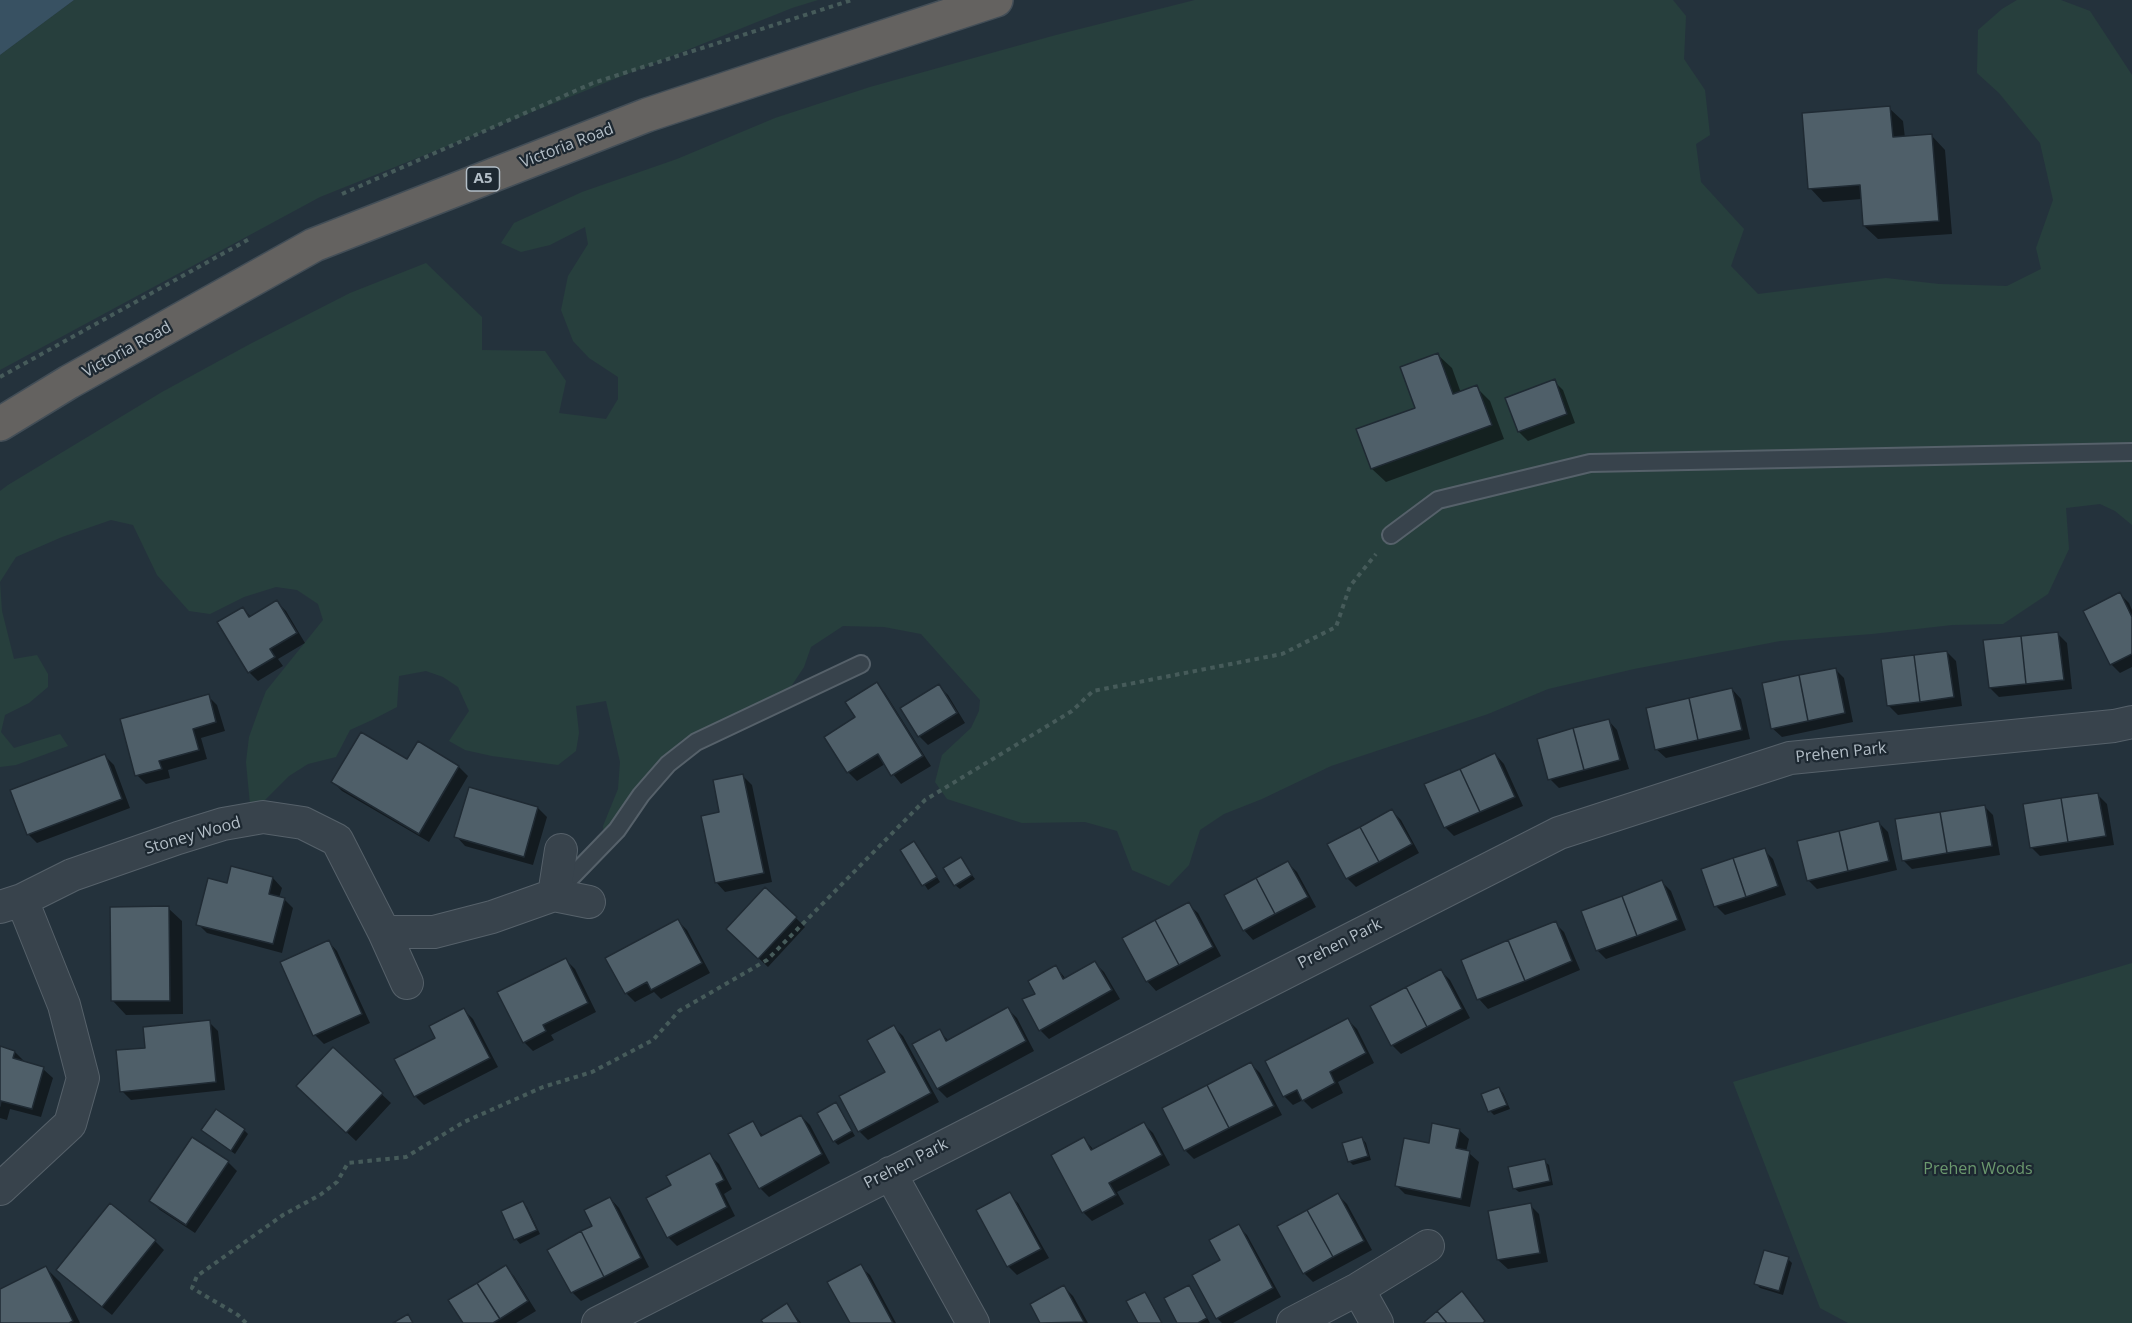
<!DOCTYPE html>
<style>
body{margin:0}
canvas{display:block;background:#24323c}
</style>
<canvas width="2132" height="1323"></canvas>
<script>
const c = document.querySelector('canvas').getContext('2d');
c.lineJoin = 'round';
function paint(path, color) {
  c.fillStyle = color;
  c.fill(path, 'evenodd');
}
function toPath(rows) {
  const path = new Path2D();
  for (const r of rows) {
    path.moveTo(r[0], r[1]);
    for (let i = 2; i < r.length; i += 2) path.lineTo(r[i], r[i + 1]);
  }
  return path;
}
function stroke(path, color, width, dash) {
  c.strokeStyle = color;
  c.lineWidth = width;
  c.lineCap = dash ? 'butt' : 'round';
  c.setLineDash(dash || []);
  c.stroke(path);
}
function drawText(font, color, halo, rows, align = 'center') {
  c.font = font + ' "Open Sans",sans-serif';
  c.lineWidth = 4.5;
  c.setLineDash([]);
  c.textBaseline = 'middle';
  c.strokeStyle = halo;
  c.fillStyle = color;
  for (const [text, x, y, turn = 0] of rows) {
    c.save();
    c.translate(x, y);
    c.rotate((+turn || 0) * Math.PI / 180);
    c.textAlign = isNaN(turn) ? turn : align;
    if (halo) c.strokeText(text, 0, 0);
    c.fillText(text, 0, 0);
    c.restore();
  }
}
paint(toPath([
 [74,0,818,0,792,8,320,197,0,370,0,55],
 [1195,0,1673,0,1686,16,1684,59,1705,90,1710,135,1696,144,1701,182,1744,229,1731,266,1758,294,1886,278,1939,284,2007,286,2041,269,2036,248,2053,200,2040,143,1999,93,1977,73,1978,30,2002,9,2017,0,2061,0,2090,11,2132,75,2132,525,2115,511,2100,504,2066,508,2069,549,2048,594,2003,624,1952,625,1872,634,1780,641,1634,669,1548,689,1488,714,1331,766,1262,799,1224,814,1200,830,1189,865,1169,886,1132,870,1117,831,1085,822,1022,823,947,799,935,782,942,755,971,728,979,711,980,700,921,634,884,627,843,626,811,647,804,667,790,688,748,711,682,740,665,756,650,774,604,844,603,826,618,789,620,762,606,701,576,706,579,733,576,751,558,765,492,756,465,750,449,741,469,711,458,687,443,677,426,671,399,676,397,707,372,720,350,730,336,757,308,764,289,776,262,803,250,804,246,762,249,737,258,712,266,691,323,620,318,604,297,590,276,587,244,597,210,614,189,611,157,575,133,525,111,520,62,537,16,557,0,582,2,611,14,659,37,655,48,674,48,687,29,703,5,715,1,732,14,748,60,734,68,746,16,765,0,767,0,491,8,485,162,392,250,344,350,293,426,263,482,317,482,350,545,351,566,381,559,413,606,419,618,399,618,377,589,358,573,341,561,310,568,276,588,244,585,227,550,245,521,252,501,243,514,223,582,192,677,159,775,118,870,87,1056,35],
 [2132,963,2132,1323,1848,1323,1820,1308,1733,1082]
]), '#273f3d');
paint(toPath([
 [0,0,74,0,0,55]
]), '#385162');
paint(toPath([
 [1889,108,1903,121,1905,138,1932,136,1945,150,1952,234,1878,239,1864,226,1862,199,1823,202,1810,188],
 [1438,355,1452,368,1461,393,1476,387,1490,401,1504,439,1386,482,1372,469,1417,408],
 [1554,381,1563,390,1575,423,1528,441,1519,432],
 [2120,594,2129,603,2132,610,2132,667,2120,673,2111,664],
 [277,602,286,611,305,643,278,659,283,666,258,681,249,672,243,608,251,617],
 [2057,633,2067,643,2072,689,1999,697,1990,688],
 [1947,652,1956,661,1962,706,1898,715,1889,706],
 [1835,669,1844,678,1853,722,1782,737,1772,728],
 [876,684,885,693,931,766,901,784,885,764,857,781,848,772,857,718],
 [939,686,948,695,965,723,928,745,919,736,902,709],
 [1732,689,1741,699,1750,739,1666,758,1656,749],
 [208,696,217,705,225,731,201,738,207,759,168,770,170,778,146,784,137,775],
 [1608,720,1617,730,1629,769,1559,788,1550,779],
 [418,743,459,767,468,776,429,842,342,791,333,782,407,761],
 [1495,754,1504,764,1523,806,1454,836,1445,827],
 [105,756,114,765,130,808,37,843,28,834],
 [743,776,752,785,772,882,725,892,716,882,721,813],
 [2098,795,2107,804,2114,845,2040,856,2031,847],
 [1984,806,1993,815,2000,855,1912,869,1903,860],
 [538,808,547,817,533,865,465,846,456,836],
 [1392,811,1401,820,1419,853,1356,887,1347,878],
 [1879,823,1888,832,1897,870,1817,889,1808,880],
 [918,847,940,882,928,890,902,850],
 [1764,850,1773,859,1786,895,1725,915,1716,906],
 [960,859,975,879,960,889,955,885],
 [1288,863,1297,872,1316,907,1253,940,1244,930,1226,896],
 [273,878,282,888,279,898,284,899,293,908,282,953,207,933,198,924,228,885],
 [1662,882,1671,891,1686,930,1606,959,1597,950],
 [1188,904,1198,913,1221,956,1156,991,1147,981],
 [168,908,182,921,183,1014,126,1015,113,1001],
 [796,918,805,927,768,967,737,938],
 [678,921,687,930,710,973,661,999,654,992,635,1002,626,993],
 [1555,923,1564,932,1580,970,1488,1009,1479,999,1463,961],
 [328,941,337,951,370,1023,324,1044,315,1035],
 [566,960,575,969,596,1012,551,1035,554,1040,533,1051,524,1042],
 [1095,963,1104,972,1120,999,1049,1039,1040,1030,1037,995,1056,967,1066,979],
 [1441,971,1450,980,1470,1018,1401,1054,1392,1045],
 [1008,1009,1017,1018,1034,1051,947,1098,938,1089,914,1045,939,1031,949,1041],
 [464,1010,473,1019,498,1067,424,1105,415,1096,437,1038],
 [1348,1020,1357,1029,1374,1063,1338,1082,1343,1093,1312,1109,1303,1100,1293,1105,1284,1096],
 [209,1022,218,1031,225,1090,131,1100,122,1091],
 [894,1027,903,1036,939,1102,868,1140,859,1131,887,1072],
 [0,1048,15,1052,24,1061,23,1063,43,1069,53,1078,41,1117,10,1109,7,1120,0,1118],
 [333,1049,391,1103,356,1141,307,1095],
 [1251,1064,1260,1073,1282,1115,1194,1159,1185,1150],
 [1499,1089,1503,1093,1510,1109,1494,1115,1490,1111],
 [836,1104,855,1136,838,1145,834,1141],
 [801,1116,810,1125,830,1163,769,1197,760,1188,752,1123,764,1137],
 [1144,1124,1153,1133,1170,1165,1117,1192,1124,1204,1092,1221,1083,1212,1084,1139,1094,1150],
 [244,1130,248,1134,235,1154,207,1134],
 [1459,1130,1469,1139,1466,1152,1469,1153,1479,1162,1470,1207,1405,1194,1396,1185,1430,1145],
 [1362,1138,1366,1143,1371,1160,1353,1165,1349,1161],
 [710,1155,719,1164,732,1189,724,1194,735,1216,677,1246,668,1237,673,1186],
 [1544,1161,1549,1165,1553,1185,1519,1192,1514,1188],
 [228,1162,237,1171,195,1233,160,1210,151,1201],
 [1009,1194,1018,1203,1049,1258,1017,1275,1008,1266],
 [1338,1195,1347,1204,1372,1250,1313,1282,1304,1273],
 [610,1198,619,1208,649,1267,581,1301,572,1292,594,1226],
 [523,1203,527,1207,540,1234,520,1244,516,1239,503,1212],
 [1530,1205,1539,1214,1548,1262,1508,1269,1498,1260],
 [1238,1226,1247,1235,1281,1297,1233,1323,1222,1323,1217,1318,1222,1261],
 [155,1241,164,1250,112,1315,67,1279],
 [1788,1259,1792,1263,1783,1295,1760,1288,1756,1284],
 [860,1266,870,1275,896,1323,851,1323],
 [505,1267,514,1276,536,1311,516,1323,465,1323],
 [46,1268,60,1282,80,1323,0,1323,0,1291],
 [1064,1287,1073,1296,1088,1323,1042,1323,1032,1305],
 [1188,1287,1192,1291,1210,1323,1179,1323],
 [787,1305,801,1323,765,1323]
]), '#0007');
const building = toPath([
 [1890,106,1893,137,1932,134,1939,221,1863,226,1860,185,1808,189,1802,113,1890,106],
 [1438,353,1453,394,1477,385,1492,425,1371,469,1356,429,1415,408,1400,367,1438,353],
 [1555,379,1567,414,1518,432,1505,398,1555,379],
 [2120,592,2132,617,2132,654,2110,665,2083,611,2120,592],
 [277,600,297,633,270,649,275,657,248,673,217,622,243,607,249,617,277,600],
 [2058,632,2064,680,2026,684,2021,636,2058,632],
 [2021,636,2026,684,1989,688,1983,640,2021,636],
 [1947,651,1954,697,1920,702,1914,655,1947,651],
 [1914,655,1920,702,1887,706,1881,659,1914,655],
 [1836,668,1845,713,1808,721,1799,675,1836,668],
 [1799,675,1808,721,1771,729,1762,683,1799,675],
 [877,682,923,756,891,776,878,754,847,773,824,737,855,717,845,702,877,682],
 [939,684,957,713,918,737,900,708,939,684],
 [1732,688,1742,730,1698,740,1689,698,1732,688],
 [209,694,216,722,193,729,199,750,159,761,162,769,135,776,120,719,209,694],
 [1689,698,1698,740,1655,750,1646,708,1689,698],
 [1609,719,1620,760,1584,770,1573,728,1609,719],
 [1573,728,1584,770,1548,780,1537,739,1573,728],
 [361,732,407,759,418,741,459,766,419,834,331,782,361,732],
 [1495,753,1515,797,1480,812,1460,769,1495,753],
 [105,754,122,799,27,835,10,790,105,754],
 [1460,769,1480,812,1444,828,1424,784,1460,769],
 [743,774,764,873,715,883,701,816,719,812,713,780,743,774],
 [469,787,538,807,524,857,454,837,469,787],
 [2098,793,2106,836,2068,842,2061,798,2098,793],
 [2061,798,2068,842,2030,848,2023,804,2061,798],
 [1985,805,1992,846,1947,853,1940,812,1985,805],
 [1392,809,1412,844,1379,862,1360,827,1392,809],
 [1940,812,1947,853,1902,861,1895,819,1940,812],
 [1879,821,1889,861,1848,871,1839,831,1879,821],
 [1360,827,1379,862,1346,879,1327,844,1360,827],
 [1839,831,1848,871,1807,881,1797,841,1839,831],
 [914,841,937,877,922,886,900,850,914,841],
 [1765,848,1778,886,1746,897,1733,858,1765,848],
 [961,857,972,875,954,886,943,868,961,857],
 [1733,858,1746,897,1714,907,1701,869,1733,858],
 [1288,861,1308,897,1275,914,1256,878,1288,861],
 [231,866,273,877,269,894,285,898,273,944,196,925,208,878,227,883,231,866],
 [1256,878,1275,914,1243,931,1224,895,1256,878],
 [1662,880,1678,920,1637,936,1622,896,1662,880],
 [765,887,797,917,758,959,726,929,765,887],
 [1622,896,1637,936,1596,951,1581,911,1622,896],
 [1189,902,1213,947,1179,965,1155,920,1189,902],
 [169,906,170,1001,111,1001,110,907,169,906],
 [678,919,702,963,651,990,647,982,625,994,605,958,678,919],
 [1155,920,1179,965,1146,982,1122,938,1155,920],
 [1556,921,1572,961,1525,981,1508,940,1556,921],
 [329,940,362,1014,313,1036,280,962,329,940],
 [1508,940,1525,981,1477,1000,1461,960,1508,940],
 [566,958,588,1003,543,1025,546,1031,523,1043,497,992,566,958],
 [1095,961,1112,990,1039,1031,1022,999,1035,994,1028,981,1056,965,1063,979,1095,961],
 [1441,969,1462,1009,1427,1027,1406,987,1441,969],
 [1406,987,1427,1027,1391,1046,1370,1006,1406,987],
 [1008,1007,1026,1041,937,1089,912,1044,940,1029,946,1041,1008,1007],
 [464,1008,490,1058,414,1097,394,1059,435,1038,429,1026,464,1008],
 [1348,1018,1366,1053,1330,1072,1335,1083,1302,1101,1297,1090,1283,1097,1265,1061,1348,1018],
 [210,1020,216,1082,120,1092,116,1050,145,1048,143,1027,210,1020],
 [894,1025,931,1093,858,1132,839,1096,885,1072,867,1040,894,1025],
 [0,1046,15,1051,13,1058,44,1067,32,1109,1,1101,0,1106,0,1046],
 [333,1047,383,1093,346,1133,296,1086,333,1047],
 [1251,1062,1274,1106,1229,1128,1207,1085,1251,1062],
 [1207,1085,1229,1128,1184,1151,1162,1108,1207,1085],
 [1499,1087,1507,1105,1488,1112,1481,1094,1499,1087],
 [836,1102,852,1131,833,1142,817,1113,836,1102],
 [216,1109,245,1129,231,1151,201,1130,216,1109],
 [801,1115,822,1154,759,1189,728,1134,753,1121,761,1136,801,1115],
 [1144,1122,1162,1155,1109,1183,1116,1195,1082,1213,1051,1155,1084,1137,1091,1150,1144,1122],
 [1432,1123,1460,1129,1456,1148,1470,1151,1461,1199,1395,1186,1404,1138,1429,1143,1432,1123],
 [192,1137,229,1161,186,1225,149,1201,192,1137],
 [1362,1137,1368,1156,1348,1162,1342,1143,1362,1137],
 [710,1153,724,1180,716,1184,727,1207,667,1238,646,1198,671,1185,666,1176,710,1153],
 [1545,1159,1550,1181,1513,1189,1508,1167,1545,1159],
 [1010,1192,1041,1249,1007,1267,976,1210,1010,1192],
 [1338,1193,1364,1241,1333,1257,1307,1210,1338,1193],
 [610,1197,641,1258,604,1277,581,1231,592,1226,584,1210,610,1197],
 [523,1201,537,1230,514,1240,501,1211,523,1201],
 [110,1203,156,1240,102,1307,56,1270,110,1203],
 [1531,1203,1540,1253,1497,1260,1488,1211,1531,1203],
 [1307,1210,1333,1257,1303,1274,1277,1226,1307,1210],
 [1239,1224,1273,1288,1216,1319,1192,1275,1220,1260,1209,1240,1239,1224],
 [581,1231,604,1277,571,1293,547,1250,581,1231],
 [1764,1250,1789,1257,1779,1291,1754,1284,1764,1250],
 [861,1264,893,1323,850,1323,827,1282,861,1264],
 [506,1265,528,1301,500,1319,477,1283,506,1265],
 [46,1266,73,1321,69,1323,0,1323,0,1289,46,1266],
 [477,1283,500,1319,493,1323,463,1323,448,1300,477,1283],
 [1064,1285,1084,1322,1040,1323,1030,1304,1064,1285],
 [1189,1285,1207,1318,1198,1323,1177,1323,1164,1298,1189,1285],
 [1462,1291,1485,1321,1483,1323,1447,1323,1437,1311,1462,1291],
 [1145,1292,1162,1323,1138,1323,1126,1301,1145,1292],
 [787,1303,799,1323,763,1323,761,1320,787,1303],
 [1437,1311,1447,1323,1423,1323,1437,1311],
 [408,1314,413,1323,393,1323,408,1314]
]);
paint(building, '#4f5f69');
stroke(building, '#1f2a33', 1.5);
const service = toPath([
 [1391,535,1438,500,1590,463,2132,452],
 [557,892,617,830,641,795,668,764,696,742,861,664]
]);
const minor = toPath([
 [554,895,561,850],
 [0,907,22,900,72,875,178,838,223,824,263,817,303,823,337,840,384,932,434,932,492,917,554,895,589,902],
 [384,932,407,983],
 [890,1173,973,1323],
 [0,1189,70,1124,83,1078,64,1005,22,900],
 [1358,1289,1377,1323],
 [598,1323,1559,833,1790,758,2114,726,2132,722],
 [1293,1323,1358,1289,1428,1246]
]);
const trunk = toPath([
 [0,424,69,382,314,245,647,115,996,0]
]);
stroke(service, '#56616a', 20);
stroke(minor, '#56616a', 34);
stroke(trunk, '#434e57', 36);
stroke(toPath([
 [342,194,593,83,852,0],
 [0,377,251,238],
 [246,1323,238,1315,192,1288,197,1276,283,1215,320,1195,337,1182,348,1163,406,1157,464,1122,543,1087,592,1072,653,1040,679,1011,767,960,925,800,1072,711,1093,691,1282,654,1336,627,1350,586,1376,554]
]), '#465b5a', 4, [4.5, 4.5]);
stroke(service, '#38434c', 16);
stroke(minor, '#38434c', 32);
stroke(trunk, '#646260', 33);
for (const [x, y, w] of [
 [483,179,33]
]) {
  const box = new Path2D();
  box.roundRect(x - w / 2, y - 12, w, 24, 4.5);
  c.fillStyle = '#1d2831';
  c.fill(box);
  stroke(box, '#b3bec7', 1.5);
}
drawText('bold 15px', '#b3bec7', null, [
 ["A5",483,179]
]);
drawText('16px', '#b3bec7', '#1d2831', [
 ["Victoria Road",567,146,-21],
 ["Victoria Road",127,350,-29],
 ["Prehen Park",1841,753,-6],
 ["Stoney Wood",193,836,-16],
 ["Prehen Park",1340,944,-27],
 ["Prehen Park",906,1164,-27]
]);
drawText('16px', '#6b986e', '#1d2831', [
 ["Prehen Woods",1978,1169]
]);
</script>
